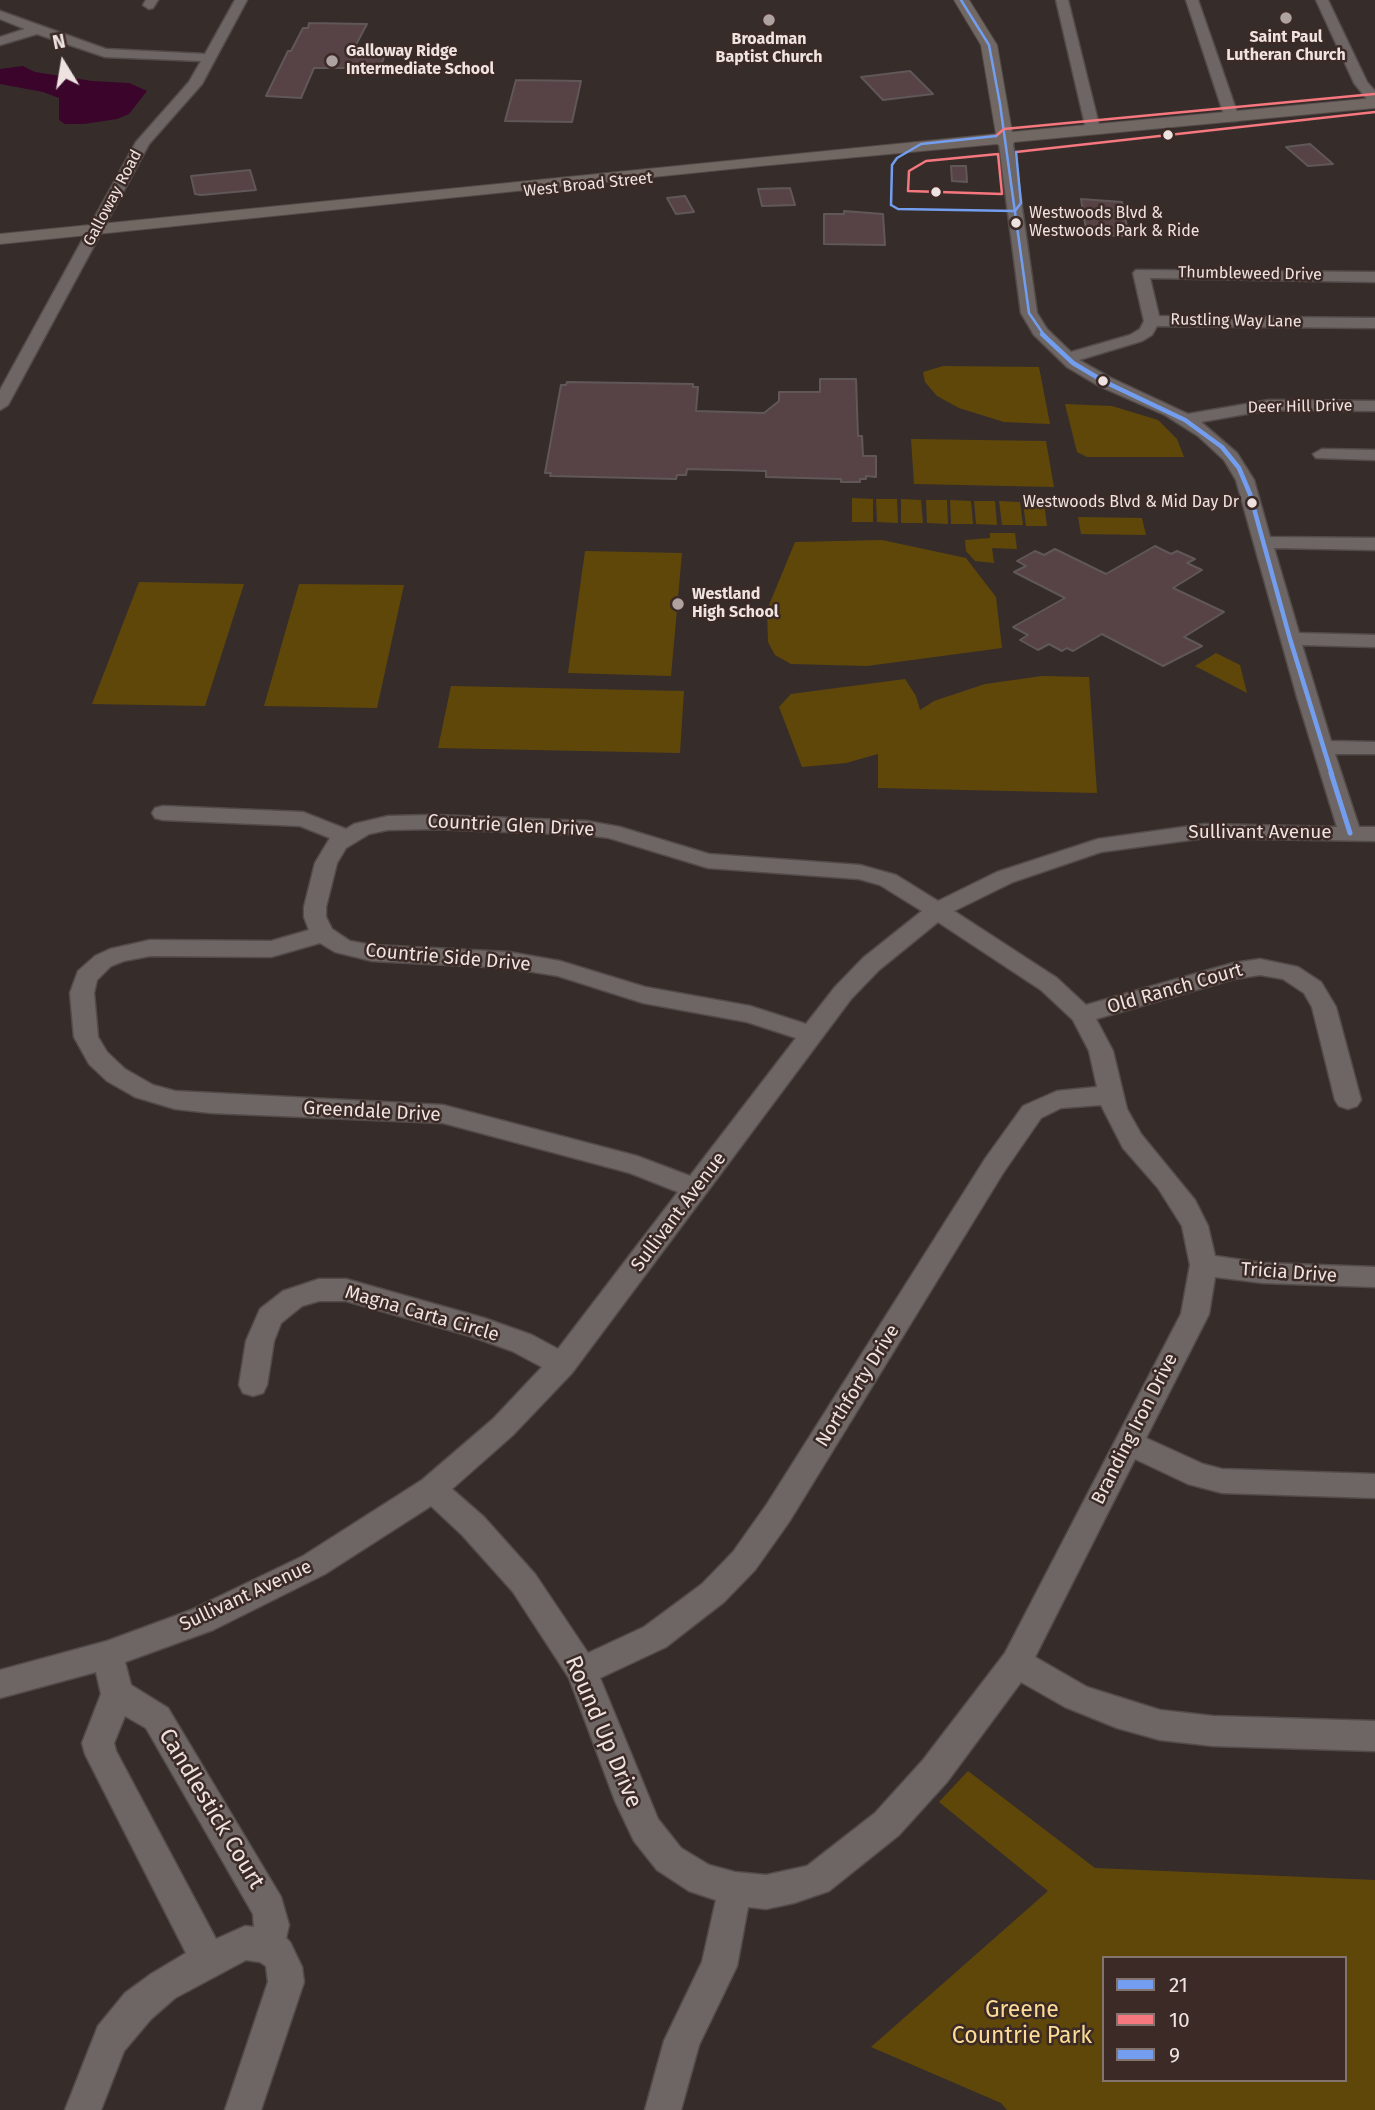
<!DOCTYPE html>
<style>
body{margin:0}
#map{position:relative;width:1375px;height:2110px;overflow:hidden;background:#362d2b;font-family:"Fira Sans",sans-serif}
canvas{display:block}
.legend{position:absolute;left:1102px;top:1956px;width:245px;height:126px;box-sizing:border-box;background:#3b2a26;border:2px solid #837470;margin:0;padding:9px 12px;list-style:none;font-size:21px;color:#eee3e0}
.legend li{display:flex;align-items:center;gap:14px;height:35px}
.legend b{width:35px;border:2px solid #837470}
.north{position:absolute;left:28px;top:28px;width:70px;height:70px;-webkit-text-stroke:5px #3b2a26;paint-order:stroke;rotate:349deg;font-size:19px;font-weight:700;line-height:28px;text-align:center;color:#eee3e0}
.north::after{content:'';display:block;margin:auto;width:24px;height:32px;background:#eee3e0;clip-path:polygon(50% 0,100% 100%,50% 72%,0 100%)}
</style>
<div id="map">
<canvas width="1375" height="2110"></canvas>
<ul class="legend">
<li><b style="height:9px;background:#739eef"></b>21</li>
<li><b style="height:9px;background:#f7777e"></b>10</li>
<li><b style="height:9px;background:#739eef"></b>9</li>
</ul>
<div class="north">N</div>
</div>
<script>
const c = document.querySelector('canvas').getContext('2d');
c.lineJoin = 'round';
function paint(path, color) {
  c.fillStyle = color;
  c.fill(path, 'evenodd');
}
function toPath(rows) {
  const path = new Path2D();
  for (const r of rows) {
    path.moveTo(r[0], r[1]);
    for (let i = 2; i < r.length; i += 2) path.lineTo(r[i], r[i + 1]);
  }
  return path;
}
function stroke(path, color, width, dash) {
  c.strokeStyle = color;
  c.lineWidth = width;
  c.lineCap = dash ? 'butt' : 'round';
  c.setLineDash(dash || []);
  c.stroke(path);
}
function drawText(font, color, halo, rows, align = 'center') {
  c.font = font + ' "Fira Sans",sans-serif';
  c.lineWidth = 5;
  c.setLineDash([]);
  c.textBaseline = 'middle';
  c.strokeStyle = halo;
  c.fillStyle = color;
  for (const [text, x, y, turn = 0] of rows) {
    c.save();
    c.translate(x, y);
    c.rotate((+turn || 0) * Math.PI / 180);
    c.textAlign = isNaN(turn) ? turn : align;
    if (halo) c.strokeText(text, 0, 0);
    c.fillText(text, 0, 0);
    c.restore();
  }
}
paint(toPath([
 [943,366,1039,367,1050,424,1004,422,959,408,937,396,925,382,923,372],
 [1065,404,1112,406,1158,420,1177,439,1184,457,1087,457,1077,452],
 [911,439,1046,441,1054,487,914,484],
 [852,498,873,499,873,522,852,522],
 [876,499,897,499,898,523,877,522],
 [901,499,921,500,923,523,901,523],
 [926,500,947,500,948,524,927,523],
 [950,500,971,501,973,524,951,524],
 [974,501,995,501,997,525,976,524],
 [999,501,1020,502,1023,525,1002,525],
 [1023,502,1044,502,1047,526,1026,526],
 [1078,517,1142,518,1146,535,1081,534],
 [990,533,1015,533,1017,549,992,548,994,563,975,561,966,551,965,540,990,538],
 [882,540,966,558,996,597,1002,648,867,666,791,664,775,655,768,642,767,610,795,542],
 [585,551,682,553,671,676,568,673],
 [139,582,244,584,205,706,92,704],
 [299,584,404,585,377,708,264,706],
 [1216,653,1240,665,1247,693,1195,666],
 [1042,676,1089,677,1097,793,878,788,878,754,846,763,802,767,779,707,791,694,905,679,916,696,920,710,934,701,985,684],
 [451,686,684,691,680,753,438,748],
 [968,1771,1095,1868,1375,1880,1375,2110,1007,2110,1001,2103,871,2047,1048,1891,939,1802],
 [1104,1958,1345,1958,1345,2080,1104,2080]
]), '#5f470a');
paint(toPath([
 [23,66,35,72,92,81,129,83,147,91,129,114,117,119,84,124,65,124,59,120,59,98,43,92,0,84,0,69]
]), '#3b042a');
const building = toPath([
 [309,23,367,24,351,54,385,55,380,68,314,68,301,98,266,96,288,51,291,51,303,28,308,28,309,23],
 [910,71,933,94,883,100,861,77,910,71],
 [516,80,581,81,572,122,505,121,516,80],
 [1310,144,1333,164,1308,166,1286,147,1310,144],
 [951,166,966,166,967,182,952,181,951,166],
 [250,170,256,190,201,195,195,194,191,176,250,170],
 [790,188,795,205,762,206,758,189,790,188],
 [685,196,694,212,676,214,667,198,685,196],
 [1081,199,1122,202,1129,236,1087,235,1081,199],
 [844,211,883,214,885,245,824,244,824,214,844,214,844,211],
 [820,379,856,379,858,436,862,436,863,456,876,456,876,477,866,476,866,479,860,479,860,482,841,482,841,479,766,477,766,471,687,469,686,475,677,475,676,479,550,476,551,473,545,473,561,385,566,385,567,382,693,384,693,387,698,387,696,411,764,413,779,401,779,392,820,392,820,379],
 [1155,546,1171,554,1177,551,1195,559,1187,563,1202,570,1173,588,1224,612,1184,637,1202,646,1163,666,1102,634,1073,651,1067,648,1062,651,1049,644,1038,650,1020,640,1028,635,1013,627,1065,598,1014,572,1026,566,1017,561,1035,551,1044,555,1055,549,1106,574,1155,546]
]);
paint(building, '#574245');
stroke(building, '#605858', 2);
const minor = toPath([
 [146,0,158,0,153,8,149,9,143,5,146,0],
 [235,0,247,0,202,84,149,144,8,405,0,410,0,390,136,142,189,82,201,61,105,57,37,34,0,45,0,37,25,29,0,19,0,11,106,49,205,54,235,0],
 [1056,0,1068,0,1100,129,1098,132,1088,132,1086,129,1056,0],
 [1186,0,1198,0,1239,118,1237,121,1227,121,1225,118,1186,0],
 [1316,0,1328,0,1367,82,1375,91,1375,104,1370,103,1354,83,1316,0],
 [1006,140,1013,144,1037,313,1047,329,1071,352,1130,335,1140,329,1144,321,1133,273,1136,270,1375,272,1375,282,1150,278,1159,316,1375,318,1375,328,1157,326,1152,335,1142,341,1079,360,1111,378,1188,414,1269,400,1375,401,1375,411,1269,410,1201,422,1237,453,1254,480,1270,537,1375,538,1375,550,1274,548,1299,633,1375,635,1375,647,1302,645,1331,741,1375,742,1375,754,1335,754,1359,827,1375,827,1375,841,1205,838,1101,852,1013,882,954,911,1057,978,1086,1005,1233,963,1260,959,1298,967,1321,982,1336,1007,1361,1100,1357,1106,1348,1109,1339,1106,1335,1100,1312,1007,1304,993,1283,979,1260,975,1234,979,1096,1019,1113,1051,1127,1109,1141,1134,1195,1200,1208,1226,1215,1256,1263,1263,1375,1267,1375,1287,1263,1283,1215,1277,1209,1314,1146,1438,1203,1464,1222,1469,1375,1474,1375,1498,1222,1493,1188,1484,1135,1459,1035,1657,1087,1687,1160,1710,1213,1716,1375,1721,1375,1751,1213,1746,1160,1740,1117,1728,1065,1707,1021,1682,947,1782,899,1835,829,1891,794,1903,766,1909,748,1907,737,1966,699,2045,681,2110,645,2110,664,2041,702,1962,716,1900,689,1891,657,1870,634,1841,615,1801,569,1678,513,1592,462,1535,431,1506,325,1574,213,1630,125,1662,131,1685,168,1708,281,1897,289,1925,286,1938,290,1942,302,1967,304,1982,261,2110,225,2110,268,1982,266,1966,260,1962,246,1960,175,1998,151,2019,124,2051,101,2110,65,2110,98,2026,125,1993,151,1974,186,1953,85,1754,82,1743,101,1694,96,1672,0,1698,0,1670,107,1641,191,1610,303,1556,422,1480,493,1419,542,1367,512,1351,470,1336,346,1301,319,1301,302,1306,281,1323,274,1341,267,1385,263,1393,253,1396,243,1393,239,1385,246,1341,260,1309,283,1291,319,1279,346,1279,484,1318,532,1335,558,1349,678,1192,630,1173,443,1123,211,1113,175,1109,135,1097,107,1081,89,1064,74,1037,70,993,78,971,95,956,110,949,150,940,271,941,309,930,304,917,304,907,315,863,330,838,300,826,163,820,155,818,152,813,155,808,163,806,303,812,346,829,354,824,388,816,434,815,587,821,620,827,709,854,860,865,896,875,938,901,997,872,1098,839,1205,824,1337,827,1297,697,1236,480,1224,460,1198,436,1165,415,1099,386,1067,367,1034,335,1021,313,999,144,1006,140],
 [434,829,587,835,609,838,708,868,859,879,880,885,922,911,863,958,835,987,806,1024,750,1006,645,987,560,961,509,952,372,945,350,941,332,929,326,917,326,907,337,863,346,848,369,834,388,830,434,829],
 [938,922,1041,990,1073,1020,1089,1051,1097,1087,1057,1091,1023,1106,985,1159,767,1504,733,1552,702,1584,644,1627,588,1653,535,1574,484,1517,452,1489,513,1435,572,1373,851,999,879,970,938,922],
 [320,943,335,952,372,961,509,968,558,976,643,1003,747,1022,796,1038,690,1176,637,1156,443,1105,175,1091,153,1085,125,1069,107,1052,98,1037,94,993,97,980,111,966,124,961,150,956,271,957,320,943],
 [1101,1105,1123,1148,1158,1188,1182,1226,1190,1265,1181,1314,1005,1653,923,1760,875,1813,807,1866,766,1875,735,1872,709,1865,681,1848,658,1819,600,1678,666,1647,724,1602,755,1570,789,1522,1003,1173,1041,1118,1061,1108,1101,1105],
 [125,1716,146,1728,253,1914,254,1927,245,1926,216,1939,116,1751,114,1743,125,1716],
 [1322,449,1375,450,1375,460,1316,458,1313,454,1322,449]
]);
const major = toPath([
 [954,0,969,0,997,45,1012,132,1375,98,1375,108,1014,142,1012,148,1006,149,997,144,760,166,0,244,0,234,996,134,981,45,954,0]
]);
stroke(minor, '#534b49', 3);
stroke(major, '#534b49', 2);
paint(minor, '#6d6664');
paint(major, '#726863');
stroke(toPath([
 [961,0,989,45,1000,104,1029,313,1044,335]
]), '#739eef', 2.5);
stroke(toPath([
 [1042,334,1073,363,1105,382,1185,420,1222,447,1239,468,1250,494,1290,639,1332,775]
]), '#739eef', 4.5);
stroke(toPath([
 [1331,773,1350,833]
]), '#739eef', 5);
stroke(toPath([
 [996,136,1004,129,1374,94],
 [1016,152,1375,112],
 [998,154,1002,194,908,191,909,171,926,161,998,154]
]), '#f7777e', 2.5);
stroke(toPath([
 [996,136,921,144,897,158,892,165,891,205,898,209,1015,211,1021,203,1016,152]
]), '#739eef', 2.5);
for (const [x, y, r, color] of [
 [1286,18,7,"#aea3a1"],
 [769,20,7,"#aea3a1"],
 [332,61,7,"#aea3a1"],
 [1168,135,6,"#eee3e0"],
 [936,192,6,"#eee3e0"],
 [1016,223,6,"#eee3e0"],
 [1103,381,6,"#eee3e0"],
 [1252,503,6,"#eee3e0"],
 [678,604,7,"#aea3a1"]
]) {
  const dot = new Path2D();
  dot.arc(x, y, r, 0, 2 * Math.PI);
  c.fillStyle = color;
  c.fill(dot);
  stroke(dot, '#3b2a26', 2.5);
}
drawText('bold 16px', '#eee3e0', '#3b2a26', [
 ["Saint Paul",1286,38],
 ["Lutheran Church",1286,56],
 ["Broadman",769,40],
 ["Baptist Church",769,58],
 ["Galloway Ridge",346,52,"left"],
 ["Intermediate School",346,70,"left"],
 ["Westland",692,595,"left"],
 ["High School",692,613,"left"]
]);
drawText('16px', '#eee3e0', '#3b2a26', [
 ["West Broad Street",588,185,-6],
 ["Galloway Road",113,198,-62],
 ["Thumbleweed Drive",1250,274,1],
 ["Rustling Way Lane",1236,321,1],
 ["Deer Hill Drive",1300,407,-1]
]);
drawText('16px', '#eee3e0', '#3b2a26', [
 ["Westwoods Blvd &",1029,214],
 ["Westwoods Park & Ride",1029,232],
 ["Westwoods Blvd & Mid Day Dr",1239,503,"right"]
], 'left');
drawText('19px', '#eee3e0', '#3b2a26', [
 ["Countrie Glen Drive",511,826,3],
 ["Sullivant Avenue",1260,833],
 ["Countrie Side Drive",448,958,5],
 ["Old Ranch Court",1175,989,-16],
 ["Greendale Drive",372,1112,3],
 ["Sullivant Avenue",679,1212,-53],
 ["Tricia Drive",1289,1273,4],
 ["Magna Carta Circle",422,1314,16],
 ["Northforty Drive",858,1386,-58],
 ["Branding Iron Drive",1135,1429,-63],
 ["Sullivant Avenue",246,1596,-25]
]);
drawText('23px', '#eee3e0', '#3b2a26', [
 ["Round Up Drive",603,1732,67],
 ["Candlestick Court",211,1809,59]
]);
drawText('23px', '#fbdb96', '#3b2a26', [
 ["Greene",1022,2011],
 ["Countrie Park",1022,2037]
]);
</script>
